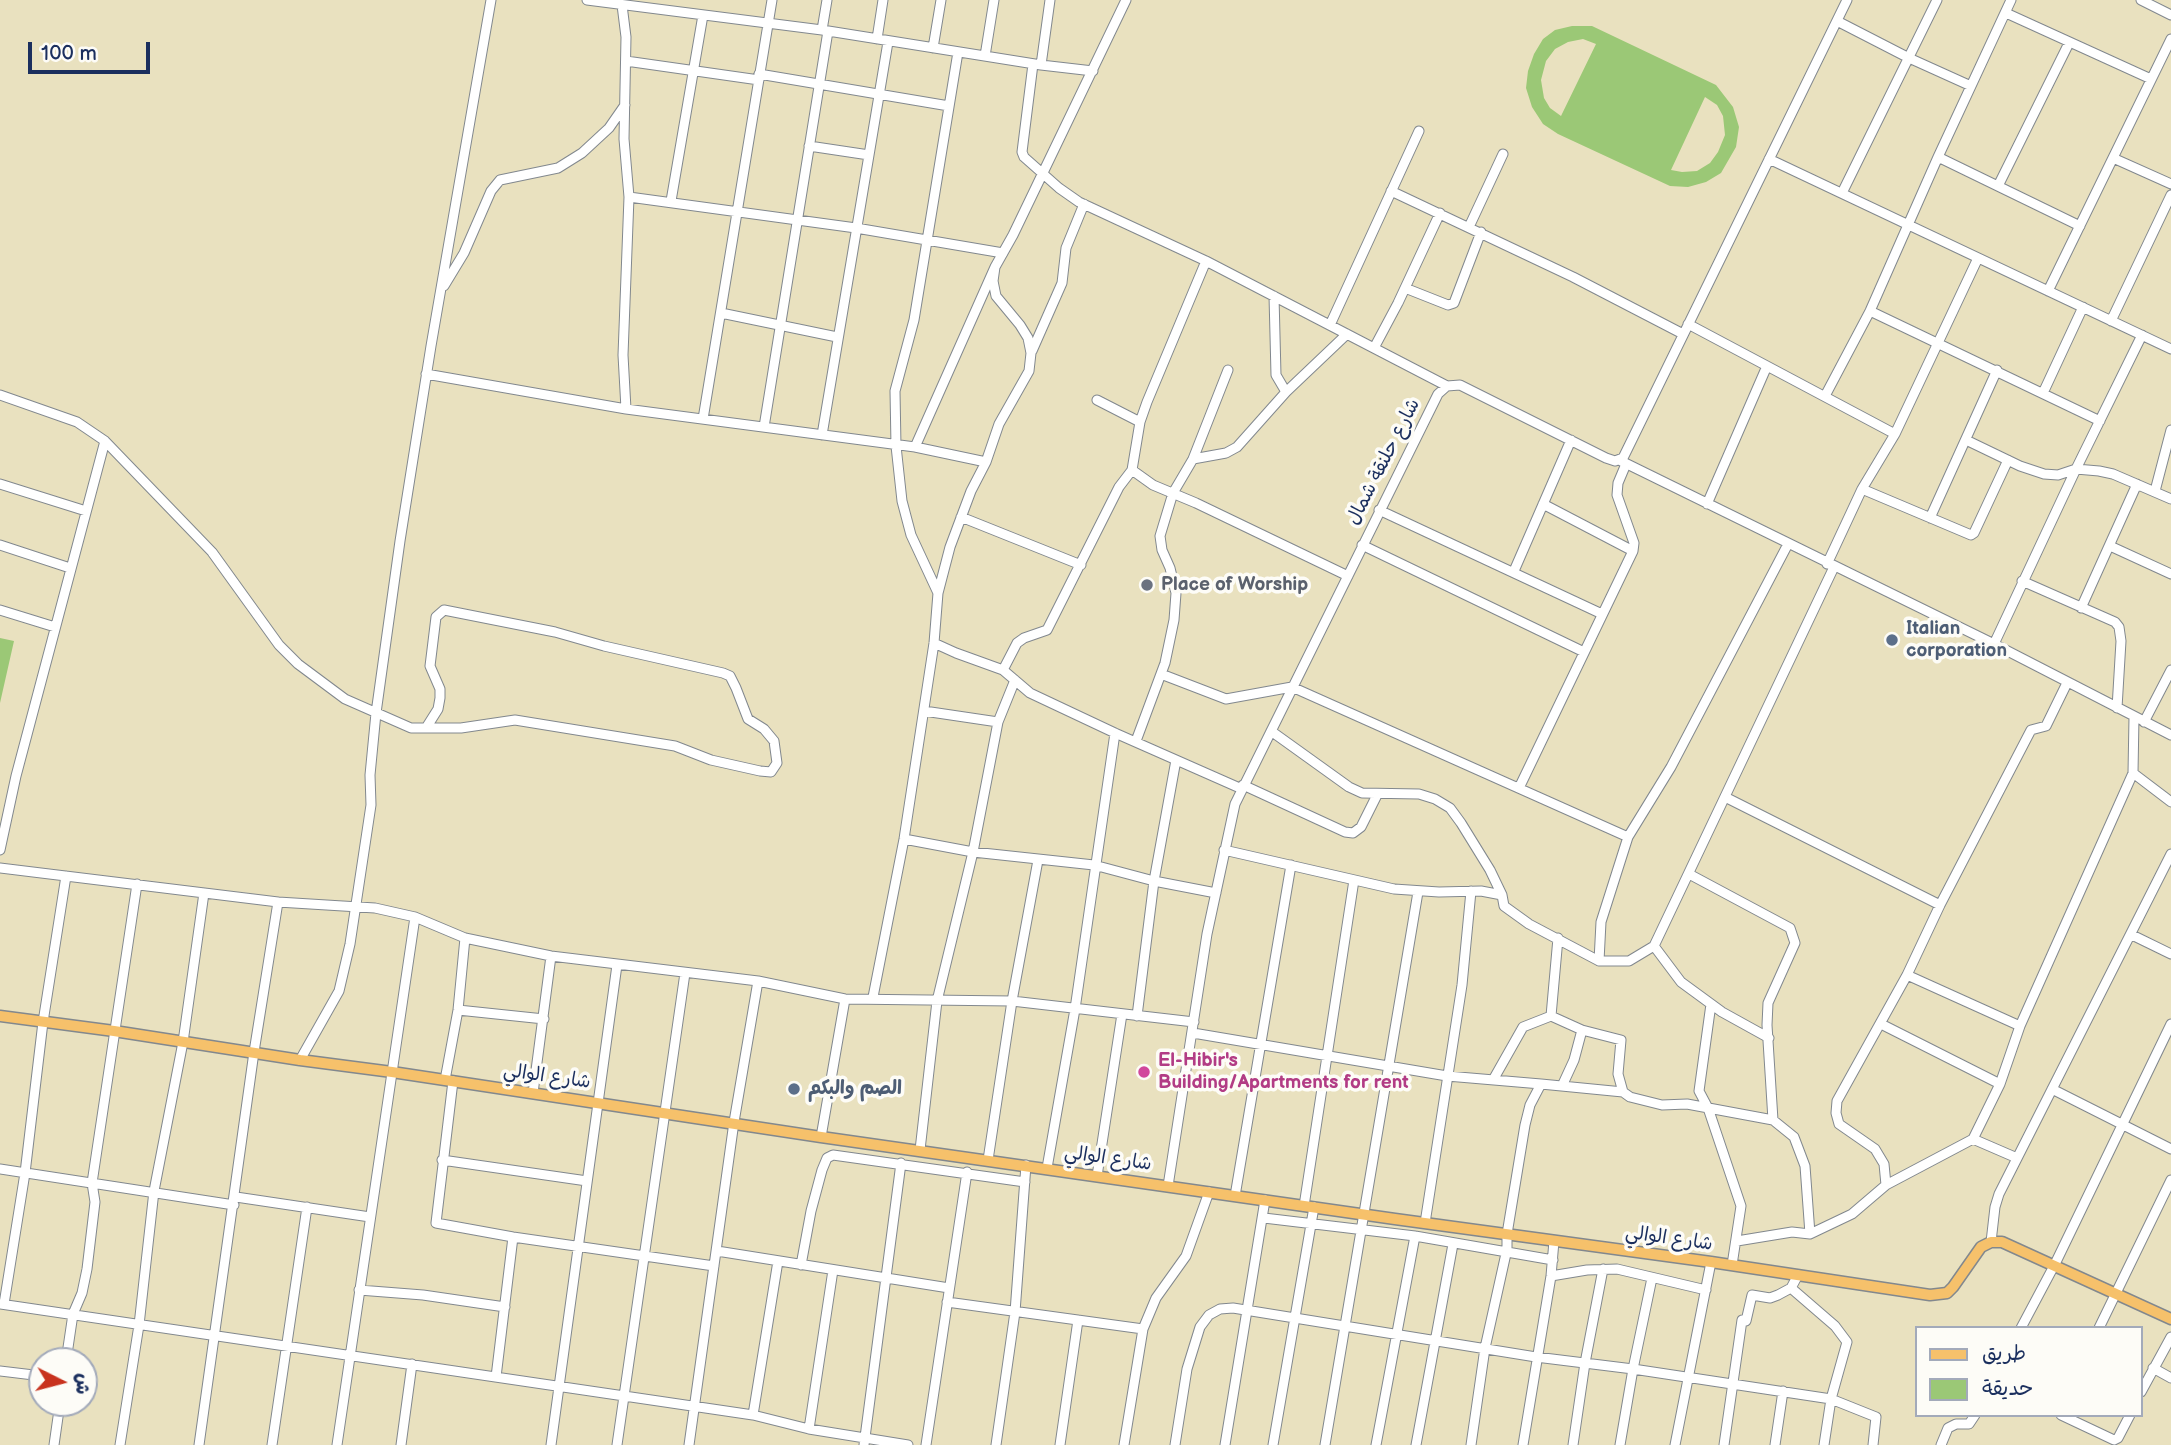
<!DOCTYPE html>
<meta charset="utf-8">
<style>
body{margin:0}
#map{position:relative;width:2171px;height:1445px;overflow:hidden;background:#e9e1bf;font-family:"Balsamiq Sans","Playpen Sans Arabic",sans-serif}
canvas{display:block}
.legend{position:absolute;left:1915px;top:1326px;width:228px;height:91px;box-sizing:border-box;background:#fdfcf7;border:2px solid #a3aaba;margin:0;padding:9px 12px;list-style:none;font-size:21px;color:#1b2f5e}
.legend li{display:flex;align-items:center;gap:14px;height:35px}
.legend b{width:35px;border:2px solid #a3aaba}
.north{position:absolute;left:28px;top:1347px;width:70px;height:70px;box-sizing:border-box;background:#fdfcf7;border:2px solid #a3aaba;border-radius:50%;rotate:96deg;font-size:19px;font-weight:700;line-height:28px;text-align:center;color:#1b2f5e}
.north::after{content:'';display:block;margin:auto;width:24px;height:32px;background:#c8321e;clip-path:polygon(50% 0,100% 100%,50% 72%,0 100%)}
.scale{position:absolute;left:28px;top:42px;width:122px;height:32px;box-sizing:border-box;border:4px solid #1b2f5e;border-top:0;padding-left:9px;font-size:21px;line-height:24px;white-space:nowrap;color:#1b2f5e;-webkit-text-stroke:5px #fdfcf7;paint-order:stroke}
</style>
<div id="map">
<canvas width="2171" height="1445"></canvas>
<ul class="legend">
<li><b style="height:9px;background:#f6c16b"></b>طريق</li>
<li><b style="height:19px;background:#9bc876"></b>حديقة</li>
</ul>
<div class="north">ش</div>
<div class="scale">100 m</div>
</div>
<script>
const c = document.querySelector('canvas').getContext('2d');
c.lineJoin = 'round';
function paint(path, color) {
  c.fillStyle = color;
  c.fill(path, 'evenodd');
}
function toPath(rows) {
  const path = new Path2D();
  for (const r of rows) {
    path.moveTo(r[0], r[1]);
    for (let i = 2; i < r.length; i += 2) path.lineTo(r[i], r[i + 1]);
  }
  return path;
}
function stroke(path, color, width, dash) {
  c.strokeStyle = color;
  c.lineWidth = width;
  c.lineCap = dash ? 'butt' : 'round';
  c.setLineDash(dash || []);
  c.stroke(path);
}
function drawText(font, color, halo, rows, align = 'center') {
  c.font = font + ' "Balsamiq Sans","Playpen Sans Arabic",sans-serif';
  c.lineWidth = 7;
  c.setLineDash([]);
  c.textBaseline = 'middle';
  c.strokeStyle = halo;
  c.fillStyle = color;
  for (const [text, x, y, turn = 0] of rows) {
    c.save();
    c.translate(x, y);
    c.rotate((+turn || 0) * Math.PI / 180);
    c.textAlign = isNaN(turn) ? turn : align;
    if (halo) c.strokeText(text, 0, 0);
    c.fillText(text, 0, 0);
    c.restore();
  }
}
paint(toPath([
 [1572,26,1592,26,1716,85,1733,107,1739,127,1736,147,1721,173,1706,182,1688,187,1670,186,1558,134,1543,124,1532,107,1526,88,1528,71,1534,54,1543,39,1555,30],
 [1583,39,1596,44,1561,116,1550,108,1544,98,1541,80,1546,61,1555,49,1568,42],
 [1705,97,1717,105,1723,116,1725,135,1718,152,1710,163,1697,171,1682,172,1671,170],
 [0,638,14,641,0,703]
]), '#9bc876');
const minor = toPath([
 [587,0,822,30,1041,65,1093,71],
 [2141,0,2171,15],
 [622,5,626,37,624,139,629,197,623,355,626,409],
 [2006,13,2151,79],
 [1837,21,1909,58,1971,86],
 [822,30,827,0],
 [877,39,883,0],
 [933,48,941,0],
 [985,56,994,0],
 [626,61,759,80],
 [1033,64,1022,152,1024,157,1059,188,1079,202,1206,261,1447,386],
 [1041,65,1050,0],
 [759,74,949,106],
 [809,146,869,155],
 [1938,157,2080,226],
 [2113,158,2171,184],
 [1769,159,2171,349],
 [1998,186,2069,43],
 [1391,191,1573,277,1683,334],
 [1842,193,1937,0],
 [629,197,856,228,1003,253],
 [671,201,703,15],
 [1469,227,1503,154],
 [444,286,464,253,491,191,500,180,558,168,582,153,609,128,625,105],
 [1405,288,1448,305,1454,303,1481,232],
 [2048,291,2171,39],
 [1274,296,1276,375,1286,392],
 [1870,311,2100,421],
 [721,313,837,337],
 [2111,321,2171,195],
 [1688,324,1895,434],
 [1330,325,1419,131],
 [1374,348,1398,303,1440,213],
 [1032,351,1062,283,1066,248,1084,204],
 [426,374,626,409,915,447,986,462],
 [2043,393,2083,307],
 [0,395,77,422,105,441,212,552,279,645,298,664,345,699,411,728,461,728,515,720,675,746,711,760,760,771,771,772,777,763,774,741,764,729,748,719,736,688,730,676,723,673,604,646,555,632,444,610,436,617,430,666,440,689,440,698,438,709,426,728],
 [1825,396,1870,311,1938,157,2011,0],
 [1097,400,1140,422],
 [703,419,772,0],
 [764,427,828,31],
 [822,435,888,42],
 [1966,440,2020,466,2044,474,2058,475,2076,469,2099,471,2113,474,2171,499],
 [915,447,995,267,1013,235,1126,0],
 [1193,459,1226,453,1237,447,1286,392,1347,334],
 [1619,460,1994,644,2171,735],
 [1132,470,1153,485,1196,503,1348,576],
 [0,484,86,511],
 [1862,489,1971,535,1974,533,2008,460],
 [2155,491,2171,430],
 [1543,504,1633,551],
 [1707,504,1767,366],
 [1379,510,1602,614],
 [961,517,1081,565],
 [1930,518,1997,370],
 [0,545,70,568],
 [1362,545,1584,652],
 [2110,546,2171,574],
 [1827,564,1862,489,1895,434,1978,258],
 [1514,571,1571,440],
 [2022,581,2115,622,2119,627,2121,641,2117,708],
 [938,593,911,535,902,501,896,446,895,391,914,320,958,52],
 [2081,608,2137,484],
 [0,610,55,627],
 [934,643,956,653,1003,670,1030,693,1115,733,1242,789],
 [1994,644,2076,469,2142,335],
 [1003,670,1017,643,1024,638,1047,630,1119,487,1132,470,1140,422,1147,402,1206,261],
 [1161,674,1226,699,1292,687,1628,837],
 [924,711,998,722],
 [2144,722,2171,670],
 [1271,731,1349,787,1362,793,1419,794,1435,799,1450,808,1461,823,1490,870,1502,895,1504,906,1529,924,1599,961,1629,961,1654,946,1834,567],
 [1136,741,1165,663,1174,620,1176,593,1170,568,1162,550,1160,536,1173,493,1193,459,1228,370],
 [2133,773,2171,802],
 [1243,785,1345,832,1353,833,1361,827,1377,795],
 [1519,788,1633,551,1634,543,1617,495,1618,483,1626,464],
 [1725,797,1940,905],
 [904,839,973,852,1094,865,1154,881,1216,893],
 [0,850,16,776,105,441],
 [1224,850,1394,889,1439,892,1481,891,1502,895],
 [0,868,278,902,375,908,415,917,465,938,551,956,758,981,845,999,1012,1001,1194,1022],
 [1689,874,1790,928,1795,943,1768,1003,1767,1025,1773,1120,1794,1137,1805,1166,1810,1234],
 [2132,935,2171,954],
 [1654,946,1681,982,1722,1012,1769,1038],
 [1599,961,1601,922,1628,837,1671,767,1788,544],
 [1907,975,2020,1026],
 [873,997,904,839,934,643,938,593,950,547,971,491,986,462,999,424,1029,371,1031,353,1028,338,1020,325,996,296,993,281,995,267],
 [1711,1004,1699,1091,1708,1108,1741,1206,1732,1265],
 [458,1010,544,1019],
 [1137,1016,1154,881,1176,760],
 [1551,1016,1558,938],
 [1881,1024,2000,1084],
 [1193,1033,1447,1076,1541,1084],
 [300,1060,339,991,350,944,371,805,370,775,376,713,400,541,431,346,491,0],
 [445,1080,458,1010,465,938],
 [1493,1080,1523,1027,1551,1016,1582,1030,1621,1040,1618,1074,1623,1092],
 [453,1081,436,1223,513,1237,714,1266],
 [1562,1086,1574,1060,1582,1030],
 [2052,1089,2171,1149],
 [533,1093,551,956],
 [821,1137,845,999],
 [1973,1139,2017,1158],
 [920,1150,937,1001,973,852,998,722,1015,680],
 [442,1160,587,1181],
 [988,1160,1012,1001,1038,860],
 [1047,1168,1075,1009,1115,733],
 [0,1169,234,1205],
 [1097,1176,1122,1014],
 [1886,1185,1973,1139,2000,1084,2020,1026,2133,773,2134,717],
 [1168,1186,1207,934,1235,804,1438,394,1447,386,1460,385,1606,458,1615,461,1623,458,1847,0],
 [1235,1196,1291,865],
 [236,1197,370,1217],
 [1304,1206,1354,880],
 [1264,1218,1415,1236,1553,1260],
 [1425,1223,1462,985,1471,891],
 [1737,1241,1792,1232,1810,1234,1852,1214,1886,1185,1884,1164,1875,1149,1839,1124,1836,1113,1837,1101,1907,975,1940,905,2031,730,2046,726,2067,683],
 [1991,1242,1995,1207,1999,1194,2171,854],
 [717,1251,949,1288],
 [801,1265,811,1211,822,1170,827,1158,833,1155,1025,1182],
 [1551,1276,1587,1270,1617,1269,1706,1290],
 [1791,1288,1835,1326,1847,1342,1831,1399,1824,1445],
 [359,1290,423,1295,505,1307],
 [947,1302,1143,1329],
 [0,1304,753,1415,809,1429,908,1445],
 [4,1304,25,1173,43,1022,66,876],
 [2021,1328,2055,1264,2171,1024],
 [2099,1328,2171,1180],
 [66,1361,73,1314,82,1293,87,1269,95,1202,92,1183,137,884],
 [2153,1368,2171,1378],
 [0,1371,42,1376],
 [496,1377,513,1237],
 [2141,1392,2171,1337],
 [753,1415,778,1261],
 [2061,1415,2114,1440,2118,1438,2130,1415],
 [809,1429,833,1270],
 [54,1445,60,1403],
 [120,1445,139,1325,154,1191,183,1042,204,893],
 [199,1445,254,1052,278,902],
 [272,1445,307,1207],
 [337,1445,415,917],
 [401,1445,412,1364],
 [551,1445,617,965],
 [617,1445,685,973],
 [689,1445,734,1122,758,981],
 [864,1445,901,1163],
 [926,1445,967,1172],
 [996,1445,1015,1312,1026,1165],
 [1060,1445,1078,1320],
 [1124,1445,1143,1329,1156,1298,1186,1256,1209,1192],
 [1175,1445,1187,1369,1200,1327,1209,1315,1220,1309,1233,1308,1536,1357,1633,1369,1831,1399,1876,1417,1873,1445],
 [1225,1445,1265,1200],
 [1273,1445,1314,1207],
 [1325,1445,1418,892],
 [1376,1445,1415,1236],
 [1416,1445,1453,1244],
 [1471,1445,1485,1348,1507,1249,1507,1234,1525,1125,1530,1105,1541,1084,1623,1092,1630,1097,1662,1105,1687,1104,1773,1120],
 [1523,1445,1551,1276,1554,1241],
 [1573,1445,1585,1363,1603,1269],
 [1620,1445,1633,1369,1652,1278],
 [1675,1445,1711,1262],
 [1724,1445,1742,1320,1746,1321,1752,1295,1770,1298,1778,1295,1791,1288,1798,1275],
 [1775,1445,1783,1391],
 [1941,1445,1948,1428,1956,1424,1969,1424,1975,1415]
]);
const major = toPath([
 [0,1016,114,1031,300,1060,392,1072,821,1137,1395,1219,1711,1262,1930,1295,1947,1293,1953,1287,1981,1247,1991,1242,2002,1242,2171,1319]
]);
stroke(minor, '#82888e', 11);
stroke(major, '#82888e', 13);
stroke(minor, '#fff', 9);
stroke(major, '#f6c16b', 10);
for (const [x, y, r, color] of [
 [1147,585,7,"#6b7280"],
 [1892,640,7,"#5c6f8a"],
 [1144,1072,7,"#d1479c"],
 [794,1089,7,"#5c6f8a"]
]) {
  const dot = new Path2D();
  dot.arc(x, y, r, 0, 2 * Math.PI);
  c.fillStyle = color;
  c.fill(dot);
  stroke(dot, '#fdfcf7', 2.5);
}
drawText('19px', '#1b2f5e', '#fdfcf7', [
 ["شارع حلنقة شمال",1384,462,-63],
 ["شارع الوالي",547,1077,8],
 ["شارع الوالي",1108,1159,8],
 ["شارع الوالي",1669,1239,8]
]);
drawText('bold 19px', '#5b616d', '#fdfcf7', [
 ["Place of Worship",1161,585]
], 'left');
drawText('bold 19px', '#4e5e75', '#fdfcf7', [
 ["Italian",1906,629],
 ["corporation",1906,651],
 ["الصم والبكم",808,1089]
], 'left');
drawText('bold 19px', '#b23c85', '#fdfcf7', [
 ["El-Hibir's",1158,1061],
 ["Building/Apartments for rent",1158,1083]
], 'left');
</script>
